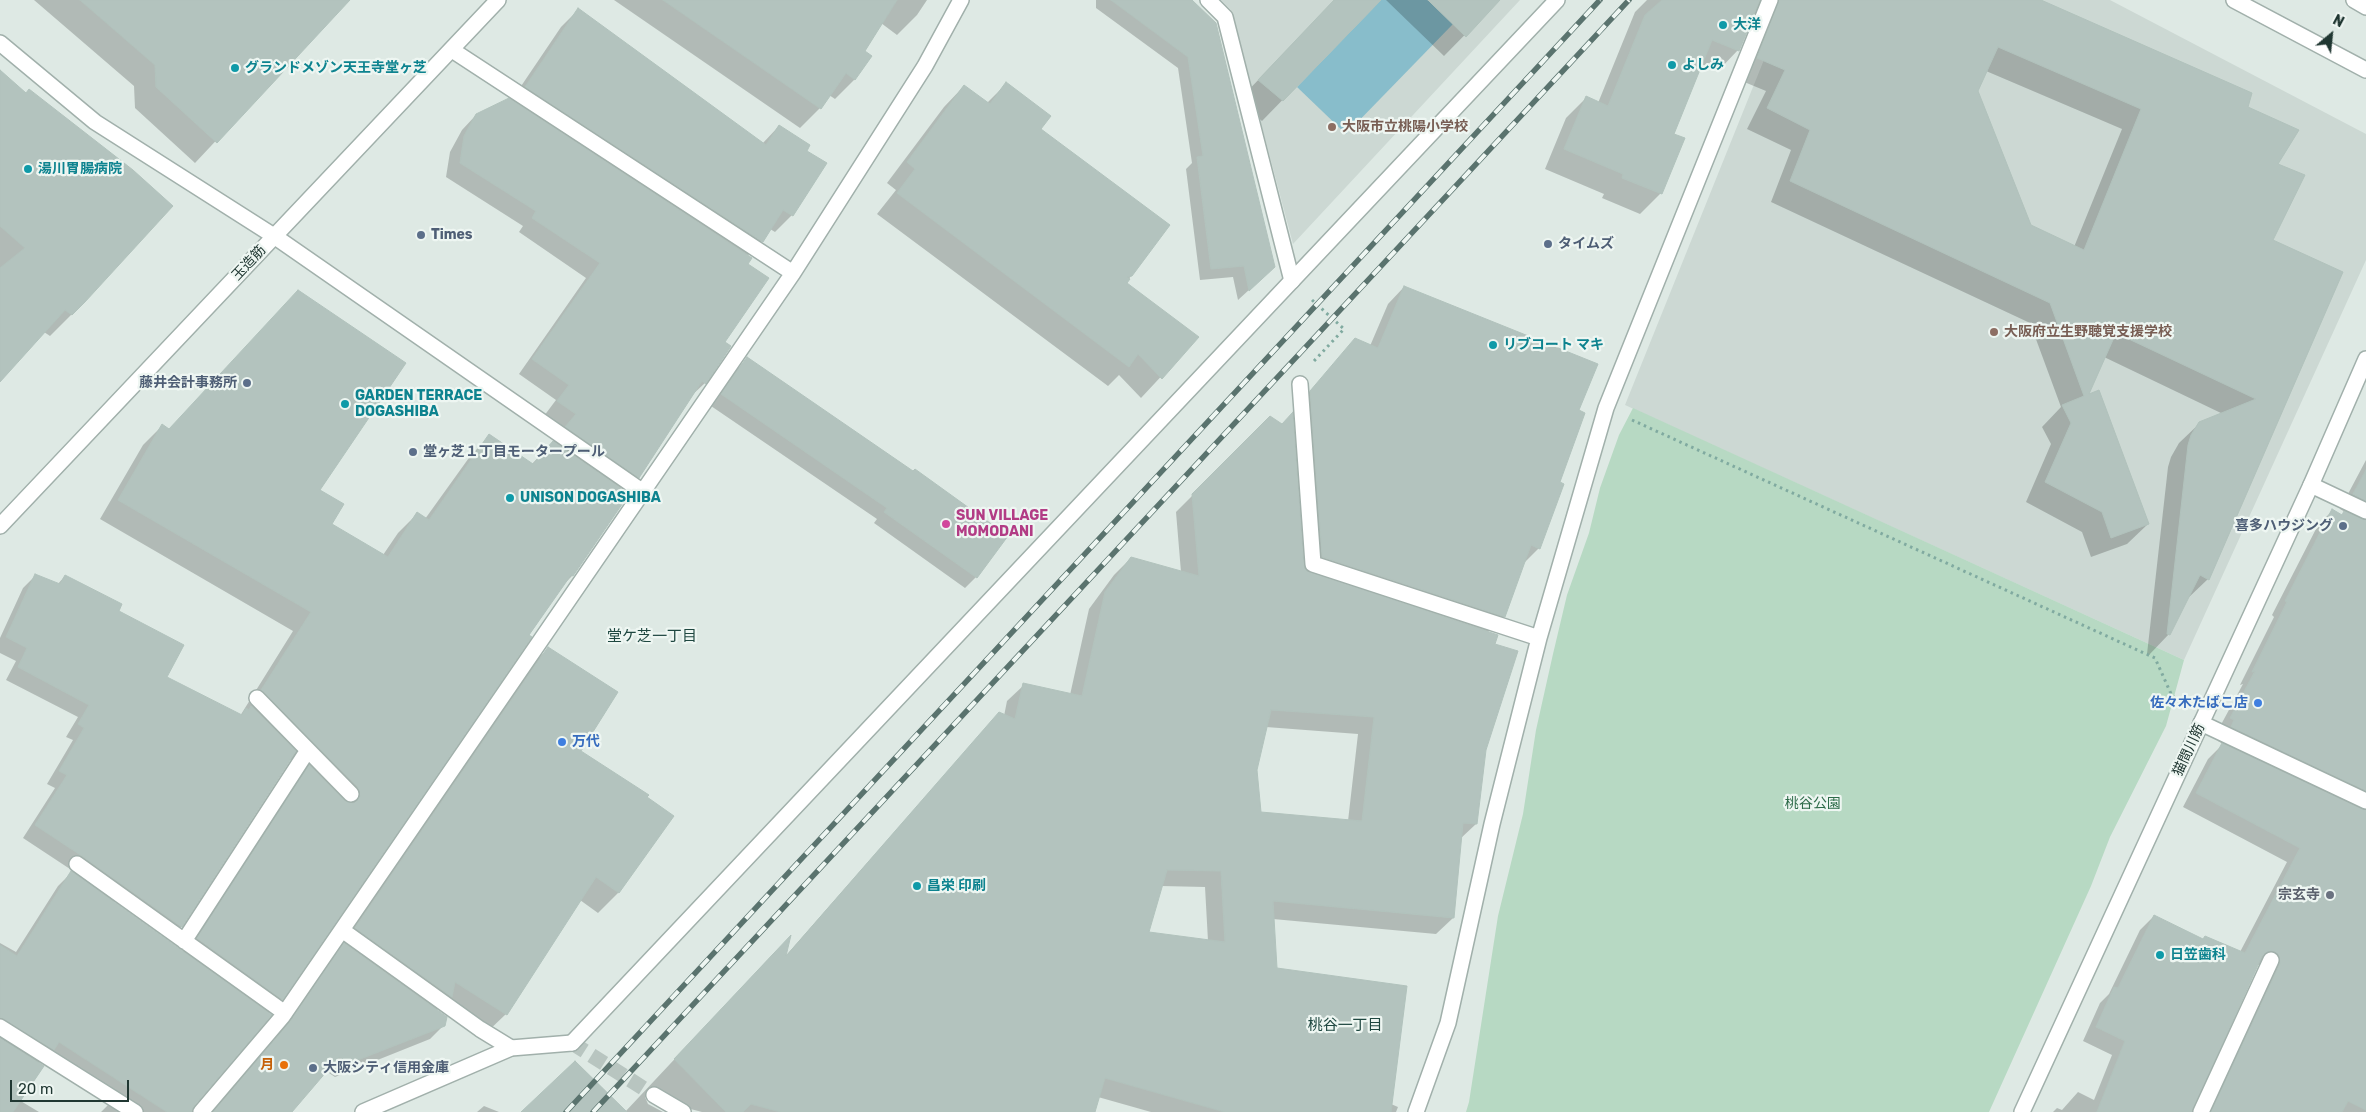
<!DOCTYPE html>
<meta charset="utf-8">
<style>
body{margin:0}
#map{position:relative;width:2366px;height:1112px;overflow:hidden;background:#dee9e4;font-family:Rubik,sans-serif}
canvas{display:block}
.north{position:absolute;left:2306px;top:10px;width:50px;height:50px;-webkit-text-stroke:4px #eef6f2;paint-order:stroke;rotate:28deg;font-size:14px;font-weight:700;line-height:20px;text-align:center;color:#203732}
.north::after{content:'';display:block;margin:auto;width:18px;height:22px;background:#203732;clip-path:polygon(50% 0,100% 100%,50% 72%,0 100%)}
.scale{position:absolute;left:10px;top:1080px;width:119px;height:22px;box-sizing:border-box;border:2px solid #203732;border-top:0;padding-left:6px;font-size:15px;line-height:18px;white-space:nowrap;color:#203732;-webkit-text-stroke:4px #eef6f2;paint-order:stroke}
</style>
<div id="map">
<canvas width="2366" height="1112"></canvas>
<div class="north">N</div>
<div class="scale">20 m</div>
</div>
<script>
const c = document.querySelector('canvas').getContext('2d');
c.lineJoin = 'round';
function paint(path, color) {
  c.fillStyle = color;
  c.fill(path, 'evenodd');
}
function toPath(rows) {
  const path = new Path2D();
  for (const r of rows) {
    path.moveTo(r[0], r[1]);
    for (let i = 2; i < r.length; i += 2) path.lineTo(r[i], r[i + 1]);
  }
  return path;
}
function stroke(path, color, width, dash) {
  c.strokeStyle = color;
  c.lineWidth = width;
  c.lineCap = dash ? 'butt' : 'round';
  c.setLineDash(dash || []);
  c.stroke(path);
}
function drawText(font, color, halo, rows, align = 'center') {
  c.font = font + ' Rubik,"Noto Sans JP",sans-serif';
  c.lineWidth = 4.5;
  c.setLineDash([]);
  c.textBaseline = 'middle';
  c.strokeStyle = halo;
  c.fillStyle = color;
  for (const [text, x, y, turn = 0] of rows) {
    c.save();
    c.translate(x, y);
    c.rotate((+turn || 0) * Math.PI / 180);
    c.textAlign = isNaN(turn) ? turn : align;
    if (halo) c.strokeText(text, 0, 0);
    c.fillText(text, 0, 0);
    c.restore();
  }
}
paint(toPath([
 [1221,0,1520,0,1293,244,1231,10],
 [1788,0,2110,0,2366,134,2366,260,2184,660,1625,405]
]), '#ccd8d3');
paint(toPath([
 [1633,408,2184,660,2166,726,2110,837,2091,886,1989,1112,1466,1112,1469,1102,1498,916,1523,814,1536,730,1553,654,1567,595,1589,533,1600,488,1619,435]
]), '#b7d9c3');
paint(toPath([
 [1381,0,1428,0,1453,24,1346,134,1297,87]
]), '#88bdcb');
paint(toPath([
 [34,0,348,0,195,163,135,108,134,86],
 [614,0,927,0,917,15,897,35,881,23,864,51,855,79,835,99,829,95,820,108,800,128],
 [1096,0,1191,0,1262,278,1238,300,1233,277,1200,280,1186,169,1192,163,1178,68,1096,8],
 [1335,0,1380,0,1262,121,1238,101],
 [1386,0,1499,0,1444,56],
 [1647,0,2038,0,2246,107,2276,165,2271,241,2341,273,2208,579,2187,599,2169,634,2149,655,2147,654,2168,467,2171,457,2179,443,2200,423,2223,414,2104,357,2087,396,2148,524,2127,544,2091,557,2082,532,2026,502,2051,444,2042,427,2061,407,2030,323,1771,202,1791,150,1747,129,1766,91,1737,79,1759,19,1754,12,1738,50,1718,71,1701,64,1673,134,1661,193,1640,214,1602,198,1604,194,1545,169,1566,118,1586,98,1598,103,1635,12],
 [1986,71,2122,129,2074,247,2030,226,1977,91],
 [578,10,762,144,779,126,805,151,792,215,775,232,770,229,762,241,747,256,747,265,724,343,705,383,690,397,638,477,624,491,572,576,563,585,282,999,267,1013,188,1112,101,1112,108,1105,103,1102,107,1094,47,1055,38,1064,19,1100,39,1112,0,1112,0,943,16,952,58,886,73,871,23,838,55,788,47,784,73,740,66,737,78,717,6,680,16,661,0,653,0,638,23,588,36,575,57,585,65,576,117,612,166,678,240,716,293,631,100,519,143,445,162,426,318,490,331,524,383,555,398,533,417,514,425,519,471,455,490,436,531,465,553,442,563,429,544,416,556,400,519,374,586,278,519,232,523,226,446,177,450,152,462,130,476,115,511,101,561,27],
 [290,758,304,772,291,786,182,952,113,903,114,901,168,939,181,927],
 [0,71,72,314,50,336,44,332,0,380],
 [1006,84,1039,129,1131,276,1125,284,1197,338,1141,398,1119,375,1108,386,877,214,896,190,887,183,944,107,964,86,987,103],
 [1404,287,1577,411,1539,548,1522,565,1504,616,1488,632,1494,645,1476,824,1460,839,1453,918,1436,934,1273,919,1276,969,1391,1104,1398,1107,1396,1112,1151,1112,1098,1097,1093,1112,702,1112,645,1097,648,1104,663,1112,523,1112,625,1112,774,953,784,958,983,731,999,714,1004,716,1007,701,1024,685,1070,695,1089,609,1114,575,1131,558,1181,572,1176,512,1271,417,1302,565,1306,572,1294,409,1356,340,1370,346,1388,304],
 [1266,727,1358,734,1348,821,1260,813,1255,770],
 [1161,886,1205,887,1208,941,1147,933],
 [747,359,1006,536,976,577,965,588,874,523,877,519,711,406,736,370],
 [2366,460,2366,1112,2205,1112,2265,969,2260,965,2257,965,2192,1112,2053,1112,2057,1108,2062,1110,2078,1092,2094,1100,2112,1055,2083,1041,2100,1003,2109,994,2140,930,2154,916,2202,940,2240,952,2287,862,2183,807,2208,759,2223,744,2218,741,2221,734,2217,732,2243,684,2240,685,2274,617,2272,615,2318,525,2332,511,2341,516,2345,512,2340,509],
 [548,649,619,892,598,913,580,900,506,1014,485,1034,441,1006,436,1011,444,1025,430,1039,335,1077,326,1071,289,1112,211,1112,275,1039,330,959,338,951,335,948,527,669],
 [484,1106,499,1112,477,1112]
]), '#0003');
const building = toPath([
 [80,0,350,0,217,143,156,87,155,65,80,0],
 [663,0,897,0,865,51,872,56,855,80,846,73,821,109,663,0],
 [1111,0,1192,0,1216,23,1275,267,1249,291,1244,266,1211,269,1197,157,1203,156,1188,57,1111,0],
 [1334,0,1381,0,1283,101,1258,80,1334,0],
 [1428,0,1500,0,1466,37,1428,0],
 [1662,0,1760,0,1739,51,1712,40,1674,134,1685,138,1662,194,1622,178,1623,174,1564,149,1586,96,1608,106,1645,15,1662,0],
 [1779,0,2041,0,2252,93,2248,107,2299,130,2278,164,2305,175,2273,240,2343,272,2209,580,2200,575,2170,635,2167,634,2188,445,2191,435,2199,422,2256,399,2116,333,2089,394,2099,390,2149,524,2111,538,2102,512,2045,482,2071,423,2062,405,2084,396,2050,303,1790,181,1810,130,1767,108,1785,70,1757,58,1779,0],
 [1998,47,2141,109,2084,250,2031,225,1978,91,1998,47],
 [578,8,766,145,779,125,810,145,807,151,827,163,793,216,783,210,763,242,525,87,578,8],
 [0,70,26,93,29,89,133,170,173,206,85,302,72,315,65,310,0,382,0,268,25,248,0,226,0,70],
 [1006,82,1051,116,1041,129,1170,225,1132,276,1127,277,1130,279,1127,283,1199,337,1162,379,1138,354,1129,367,897,193,915,169,907,162,964,85,990,104,1006,82],
 [509,98,752,258,748,264,769,278,725,342,731,346,706,384,702,381,639,478,565,427,576,414,557,401,569,385,532,359,600,263,532,218,536,211,460,163,464,136,476,114,509,98],
 [1404,286,1598,364,1579,410,1585,413,1560,482,1564,484,1540,549,1531,545,1505,617,1322,557,1310,391,1355,338,1378,348,1404,286],
 [298,290,406,363,320,490,344,504,332,524,388,557,417,512,429,520,489,434,533,464,553,441,629,494,573,576,571,575,529,635,532,637,283,1000,197,938,309,765,345,801,354,803,360,797,358,787,261,690,311,612,118,500,162,424,169,429,298,290],
 [747,357,913,471,915,469,1008,536,977,578,884,512,887,508,721,394,747,357],
 [1293,412,1304,565,1306,570,1498,635,1495,644,1518,651,1486,750,1477,824,1463,823,1454,918,1273,901,1277,968,1407,986,1391,1112,1225,1112,1105,1078,1095,1112,781,1112,751,1104,743,1112,726,1112,674,1059,791,935,786,956,999,712,1015,719,1023,683,1082,696,1105,592,1131,557,1199,576,1192,494,1270,416,1282,424,1293,412],
 [1271,710,1374,717,1362,821,1261,812,1257,770,1271,710],
 [1167,870,1221,871,1225,942,1149,932,1167,870],
 [2366,470,2366,501,2353,494,2366,470],
 [2332,509,2342,515,2344,511,2366,520,2366,791,2231,727,2234,720,2230,718,2255,671,2252,672,2287,602,2285,601,2332,509],
 [35,574,60,584,65,575,122,604,119,611,184,645,167,677,242,715,246,708,249,710,251,706,296,751,182,927,82,856,35,825,67,775,59,771,84,728,78,724,89,705,18,667,27,648,6,637,35,574],
 [548,647,618,692,581,751,649,795,647,797,674,816,619,893,596,877,507,1015,455,982,452,997,355,928,548,647],
 [2222,743,2366,810,2366,1110,2348,1101,2342,1112,2211,1112,2280,964,2279,955,2271,951,2262,956,2192,1112,2097,1112,2125,1041,2096,1027,2114,987,2118,988,2154,915,2203,939,2205,936,2245,953,2300,848,2196,793,2222,743],
 [71,871,272,1015,194,1106,192,1112,167,1112,59,1042,54,1050,0,1018,0,945,17,956,71,871],
 [344,943,447,1017,445,1026,350,1063,339,1057,292,1112,213,1112,289,1023,344,943],
 [0,1038,44,1066,13,1112,0,1112,0,1038],
 [575,1061,627,1112,521,1112,575,1061]
]);
paint(building, '#b3c3be');
stroke(building, '#b1c2bc', 1);
stroke(toPath([
 [572,1043,654,1095]
]), '#b8c5c0', 15, [15, 8]);
const service = toPath([
 [1208,0,1225,17,1292,281],
 [2311,485,2366,511],
 [2201,723,2366,801]
]);
const minor = toPath([
 [0,43,95,122,274,236,643,492],
 [452,50,793,273],
 [1300,384,1313,564,1539,638],
 [257,698,351,794],
 [77,864,285,1013],
 [342,930,480,1029,511,1048],
 [184,941,308,750],
 [0,1027,135,1112],
 [572,1043,1557,0],
 [654,1095,683,1112],
 [201,1112,282,1017,793,273,925,66,961,0],
 [1416,1112,1448,1023,1492,824,1539,638,1606,408,1770,0],
 [2201,1112,2271,960]
]);
const tertiary = toPath([
 [2234,0,2366,70],
 [2354,0,2366,7],
 [0,526,498,0],
 [363,1112,511,1048,572,1043],
 [2022,1112,2311,485,2366,359]
]);
stroke(service, '#a1b0ab', 18);
stroke(minor, '#a1b0ab', 18);
stroke(tertiary, '#a1b0ab', 18);
stroke(toPath([
 [1312,300,1344,329,1314,361],
 [1632,420,2155,658,2172,696,2181,701]
]), '#80aaa0', 3, [2.5, 4]);
stroke(service, '#fff', 15);
stroke(minor, '#fff', 15);
stroke(tertiary, '#fff', 15);
const rail = toPath([
 [566,1112,1600,0],
 [593,1112,1629,0]
]);
stroke(rail, '#5a736e', 5.5);
stroke(rail, '#eef6f2', 4, [11]);
for (const [x, y, r, color] of [
 [1723,25,5,"#0f9aa8"],
 [1672,65,5,"#0f9aa8"],
 [235,68,5,"#0f9aa8"],
 [1332,127,5,"#8d6e63"],
 [28,169,5,"#0f9aa8"],
 [421,235,5,"#5c6f8a"],
 [1548,244,5,"#5c6f8a"],
 [1994,332,5,"#8d6e63"],
 [1493,345,5,"#0f9aa8"],
 [247,383,5,"#5c6f8a"],
 [345,404,5,"#0f9aa8"],
 [413,452,5,"#5c6f8a"],
 [510,498,5,"#0f9aa8"],
 [946,524,5,"#d1479c"],
 [2343,526,5,"#5c6f8a"],
 [2258,703,5,"#3f7fe0"],
 [562,742,5,"#3f7fe0"],
 [917,886,5,"#0f9aa8"],
 [2330,895,5,"#6b7280"],
 [2160,955,5,"#0f9aa8"],
 [284,1065,5,"#e8710a"],
 [313,1068,5,"#5c6f8a"]
]) {
  const dot = new Path2D();
  dot.arc(x, y, r, 0, 2 * Math.PI);
  c.fillStyle = color;
  c.fill(dot);
  stroke(dot, '#eef6f2', 2);
}
drawText('bold 14px', '#0d838f', '#eef6f2', [
 ["大洋",1733,25],
 ["よしみ",1682,65],
 ["グランドメゾン天王寺堂ヶ芝",245,68],
 ["湯川胃腸病院",38,169],
 ["リブコート マキ",1503,345],
 ["GARDEN TERRACE",355,396],
 ["DOGASHIBA",355,412],
 ["UNISON DOGASHIBA",520,498],
 ["昌栄 印刷",927,886],
 ["日笠歯科",2170,955]
], 'left');
drawText('bold 14px', '#785e54', '#eef6f2', [
 ["大阪市立桃陽小学校",1342,127],
 ["大阪府立生野聴覚支援学校",2004,332]
], 'left');
drawText('bold 14px', '#4e5e75', '#eef6f2', [
 ["Times",431,235],
 ["タイムズ",1558,244],
 ["藤井会計事務所",237,383,"right"],
 ["堂ヶ芝１丁目モータープール",423,452],
 ["喜多ハウジング",2333,526,"right"],
 ["大阪シティ信用金庫",323,1068]
], 'left');
drawText('14px', '#203732', '#eef6f2', [
 ["玉造筋",249,263,-47],
 ["猫間川筋",2189,750,-65]
]);
drawText('bold 14px', '#b23c85', '#eef6f2', [
 ["SUN VILLAGE",956,516],
 ["MOMODANI",956,532]
], 'left');
drawText('bold 14px', '#366cbe', '#eef6f2', [
 ["佐々木たばこ店",2248,703],
 ["万代",572,742,"left"]
], 'right');
drawText('14px', '#2d6b49', '#eef6f2', [
 ["桃谷公園",1813,804]
]);
drawText('bold 14px', '#5b616d', '#eef6f2', [
 ["宗玄寺",2320,895]
], 'right');
drawText('bold 14px', '#c56008', '#eef6f2', [
 ["月",274,1065]
], 'right');
drawText('15px', '#1e4740', '#eef6f2', [
 ["堂ケ芝一丁目",652,637],
 ["桃谷一丁目",1345,1026]
]);
</script>
